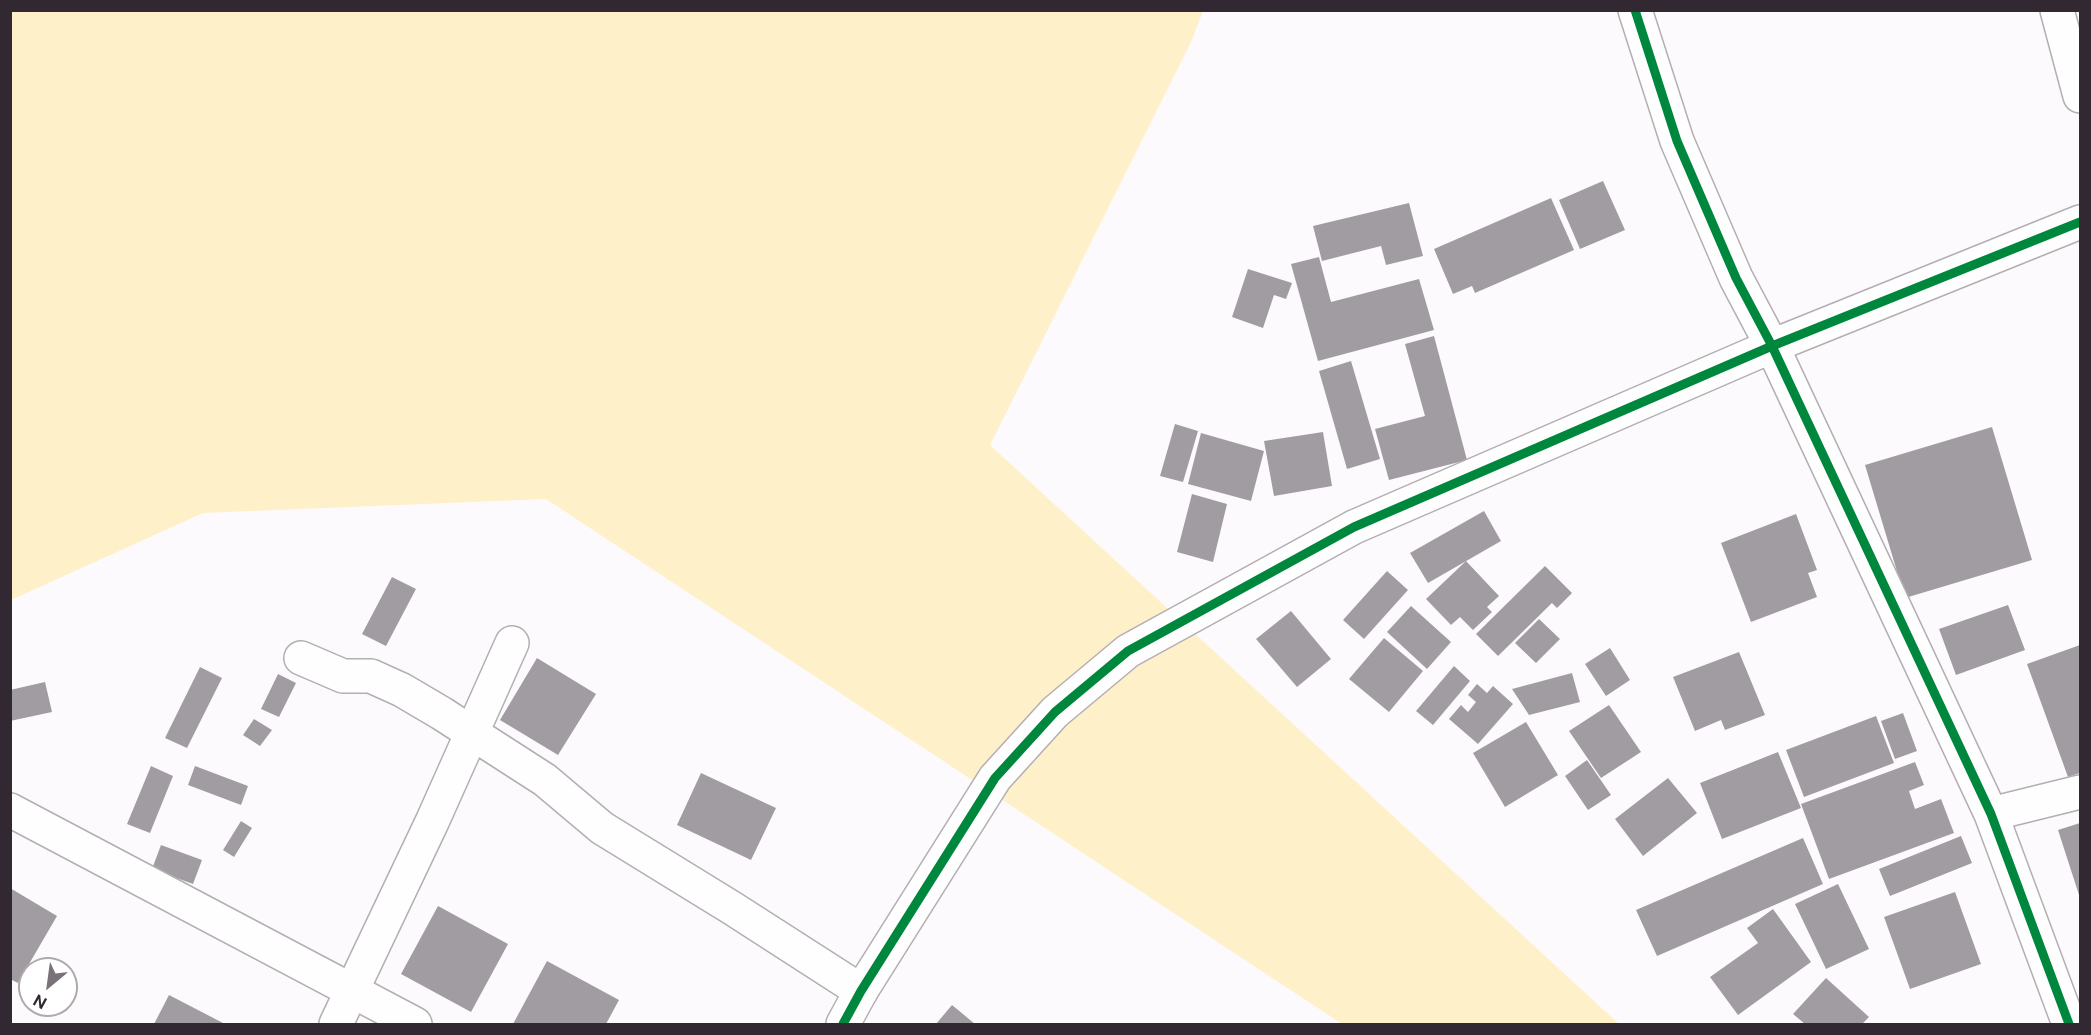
<!DOCTYPE html>
<style>
body{margin:0}
#map{position:relative;width:2091px;height:1035px;overflow:hidden;background:#fdfafd;font-family:"Public Sans",sans-serif}
canvas{display:block}
.frame{position:absolute;inset:0;border:12px solid #322832;pointer-events:none}
.north{position:absolute;left:18px;top:957px;width:60px;height:60px;box-sizing:border-box;background:#fff;border:2px solid #ada9ad;border-radius:50%;rotate:209deg;font-size:16px;font-weight:700;line-height:24px;text-align:center;color:#322832}
.north::after{content:'';display:block;margin:auto;width:21px;height:27px;background:#797279;clip-path:polygon(50% 0,100% 100%,50% 72%,0 100%)}
</style>
<div id="map">
<canvas width="2091" height="1035"></canvas>
<div class="frame"></div>
<div class="north">N</div>
</div>
<script>
const c = document.querySelector('canvas').getContext('2d');
c.lineJoin = 'round';
function paint(path, color) {
  c.fillStyle = color;
  c.fill(path, 'evenodd');
}
function toPath(rows) {
  const path = new Path2D();
  for (const r of rows) {
    path.moveTo(r[0], r[1]);
    for (let i = 2; i < r.length; i += 2) path.lineTo(r[i], r[i + 1]);
  }
  return path;
}
function stroke(path, color, width, dash) {
  c.strokeStyle = color;
  c.lineWidth = width;
  c.lineCap = dash ? 'butt' : 'round';
  c.setLineDash(dash || []);
  c.stroke(path);
}
paint(toPath([
 [10,11,1203,11,1192,40,990,445,1619,1024,1342,1024,546,499,203,513,11,600]
]), '#fef1c9');
paint(toPath([
 [1603,181,1625,230,1580,249,1559,200],
 [1551,198,1574,250,1475,293,1472,286,1453,294,1434,249],
 [1409,203,1423,256,1386,265,1381,246,1322,261,1313,226],
 [1319,257,1331,302,1419,279,1434,330,1318,361,1291,264],
 [1248,269,1292,283,1286,299,1274,295,1263,328,1232,317],
 [1434,336,1467,460,1389,480,1375,429,1425,416,1405,344],
 [1351,361,1380,459,1347,469,1319,371],
 [1175,424,1198,431,1183,482,1160,476],
 [1992,427,2032,560,1905,598,1865,465],
 [1323,432,1332,486,1274,496,1264,441],
 [1201,433,1264,451,1251,501,1188,484],
 [1192,494,1227,504,1213,562,1177,552],
 [1484,511,1501,541,1428,583,1410,553],
 [1796,514,1817,570,1808,573,1817,597,1751,622,1721,543],
 [1466,561,1499,596,1487,607,1492,612,1473,630,1460,617,1451,625,1426,599],
 [1545,566,1572,593,1557,608,1552,603,1498,656,1476,634],
 [1387,571,1408,590,1364,639,1343,620],
 [392,577,416,589,386,646,362,634],
 [2008,605,2025,650,1956,675,1939,629],
 [1411,606,1451,642,1427,669,1387,632],
 [1291,611,1331,659,1297,687,1256,639],
 [1539,619,1560,639,1536,663,1515,643],
 [1384,638,1423,671,1389,712,1349,679],
 [2080,645,2080,773,2068,777,2027,664],
 [1610,648,1630,680,1606,696,1585,664],
 [1739,652,1765,715,1725,730,1721,720,1695,731,1673,677],
 [537,658,596,694,558,755,500,720],
 [1454,666,1470,681,1433,725,1416,711],
 [200,667,222,678,187,748,165,738],
 [1572,673,1580,702,1529,715,1512,689],
 [278,674,296,683,279,717,261,709],
 [45,682,52,712,10,721,10,690],
 [1477,684,1487,693,1493,686,1513,704,1478,744,1449,719,1461,705,1468,712,1476,702,1468,695],
 [1609,705,1641,752,1601,778,1569,731],
 [1903,713,1917,751,1895,759,1881,721],
 [1876,716,1894,763,1804,797,1786,750],
 [254,719,272,730,260,746,243,735],
 [1526,722,1558,775,1505,807,1473,753],
 [1778,752,1801,808,1722,839,1700,783],
 [1587,760,1611,795,1588,810,1565,776],
 [1915,762,1924,785,1909,791,1915,809,1941,799,1954,833,1829,879,1801,804],
 [151,766,173,776,150,833,127,824],
 [195,766,248,786,241,805,188,785],
 [701,773,776,808,751,860,677,825],
 [1668,778,1697,813,1643,856,1615,819],
 [241,821,252,828,234,857,223,850],
 [2080,823,2080,898,2058,830],
 [1961,836,1972,863,1890,896,1879,869],
 [1803,838,1823,884,1657,956,1636,910],
 [161,845,202,860,193,884,152,869],
 [1838,884,1869,949,1826,969,1795,904],
 [10,888,57,916,18,983,10,979],
 [1955,892,1981,964,1910,989,1884,917],
 [438,906,508,944,471,1012,401,974],
 [1773,909,1811,962,1738,1015,1710,977,1758,943,1747,928],
 [547,961,619,1000,606,1024,513,1024],
 [1826,978,1869,1017,1862,1024,1805,1024,1793,1014],
 [169,995,225,1024,154,1024],
 [952,1005,975,1024,936,1024]
]), '#a19ca2');
const minor = toPath([
 [1635,10,1677,141,1736,278,1772,346,1991,814,2069,1024],
 [2057,10,2080,96],
 [301,658,343,676,371,676,402,690,441,713,545,780,602,828,732,908,861,991],
 [10,810,415,1024],
 [1991,814,2080,792],
 [336,1024,432,822,512,643]
]);
const tertiary = toPath([
 [843,1024,861,991,995,778,1055,712,1128,651,1354,527,1772,346,2080,222]
]);
stroke(minor, '#b3aeb3', 36);
stroke(tertiary, '#b3aeb3', 36);
stroke(minor, '#fffeff', 33);
stroke(tertiary, '#fffeff', 33);
stroke(toPath([
 [1635,10,1677,141,1736,278,1772,346,1991,814,2069,1024],
 [843,1024,861,991,995,778,1055,712,1128,651,1354,527,1772,346,2080,222]
]), '#00873e', 9);
</script>
